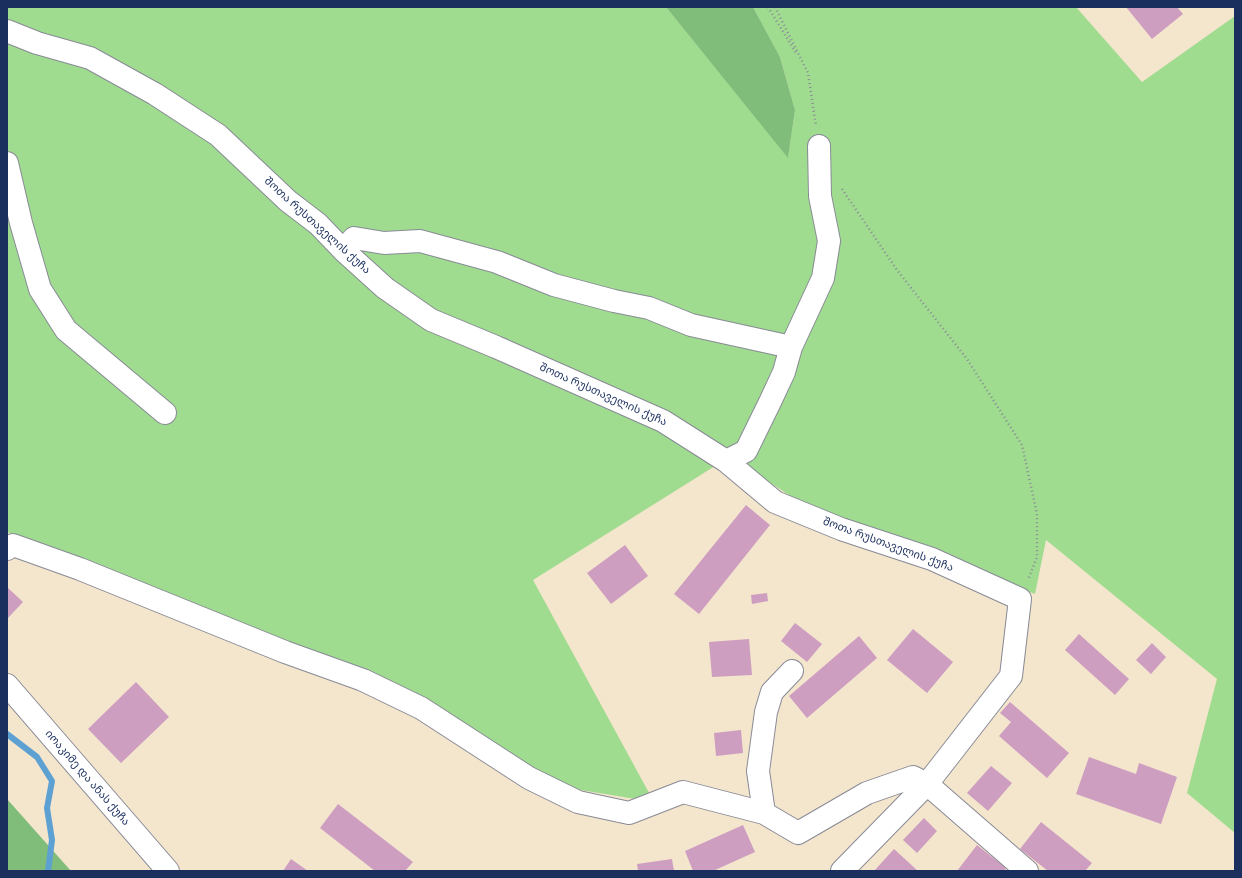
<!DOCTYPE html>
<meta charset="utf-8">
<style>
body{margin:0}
#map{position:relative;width:1242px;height:878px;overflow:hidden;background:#f4e5cd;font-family:"Balsamiq Sans",sans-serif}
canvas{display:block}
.frame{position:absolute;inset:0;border:8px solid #1b2f5e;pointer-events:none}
</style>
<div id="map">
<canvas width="1242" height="878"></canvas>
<div class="frame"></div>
</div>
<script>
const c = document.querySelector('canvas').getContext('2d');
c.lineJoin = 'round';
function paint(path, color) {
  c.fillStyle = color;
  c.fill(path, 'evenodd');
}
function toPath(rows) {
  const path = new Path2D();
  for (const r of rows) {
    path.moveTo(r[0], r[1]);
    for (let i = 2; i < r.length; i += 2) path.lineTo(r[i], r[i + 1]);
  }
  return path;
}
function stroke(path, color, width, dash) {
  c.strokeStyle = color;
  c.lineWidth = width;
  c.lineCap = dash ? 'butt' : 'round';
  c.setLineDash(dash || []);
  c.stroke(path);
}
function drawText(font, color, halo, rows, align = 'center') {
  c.font = font + ' "Balsamiq Sans","Noto Sans Georgian",sans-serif';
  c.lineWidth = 3;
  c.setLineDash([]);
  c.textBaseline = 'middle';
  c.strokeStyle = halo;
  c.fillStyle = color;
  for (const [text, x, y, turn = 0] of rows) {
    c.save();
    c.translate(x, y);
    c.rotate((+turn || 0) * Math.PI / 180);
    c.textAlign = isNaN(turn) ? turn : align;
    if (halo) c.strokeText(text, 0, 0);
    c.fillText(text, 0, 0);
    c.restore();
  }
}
paint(toPath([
 [7,7,666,7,788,157,795,110,780,57,753,7,1076,7,1142,82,1235,16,1235,833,1187,793,1217,679,1046,540,1035,594,799,502,731,456,533,580,654,802,556,786,205,612,7,532]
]), '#a0dc8f');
paint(toPath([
 [666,7,753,7,780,57,795,110,788,158],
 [7,799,71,871,7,871]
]), '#80bc7a');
stroke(toPath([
 [7,734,37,757,52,781,47,808,52,840,48,871]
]), '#5da1d2', 6);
paint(toPath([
 [1126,7,1177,7,1183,14,1152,39],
 [746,505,770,525,699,614,674,594],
 [625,545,648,576,611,604,587,573],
 [7,587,23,602,7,619],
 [767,593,768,601,752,604,751,595],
 [795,623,822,644,807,662,781,641],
 [913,629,953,662,927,693,887,660],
 [1079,634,1129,679,1115,695,1065,650],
 [859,636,877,658,807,718,789,696],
 [749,639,752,675,712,677,709,642],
 [1152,643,1166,657,1151,674,1136,660],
 [136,682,169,717,121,763,88,729],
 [1010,702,1069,753,1047,778,999,736,1011,722,1000,713],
 [741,730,743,753,716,756,714,733],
 [1089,757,1136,774,1139,763,1177,777,1161,824,1076,794],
 [991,766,1012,783,988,811,967,793],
 [338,804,413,862,405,871,375,871,320,828],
 [924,818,937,831,917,853,903,840],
 [1041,822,1092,863,1085,871,1048,871,1020,849],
 [743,825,755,852,713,871,693,871,685,851],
 [977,845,1006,868,1004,871,957,871],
 [894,849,918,871,874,871],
 [291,859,308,871,283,871],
 [672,859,674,871,638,871,637,864]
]), '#ce9ec1');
const minor = toPath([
 [7,31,37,43,90,58,155,94,218,135,288,201,318,224,343,250,385,288,431,320,496,347,663,421,726,461,775,502,841,529,932,559,1020,599,1011,676,927,784,842,871],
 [7,163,21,223,40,289,66,330,165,413],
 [343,250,354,238,384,243,420,241,497,262,554,285,614,301,649,308,691,325,791,347],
 [726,461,746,451,770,402,784,372,791,347,823,278,829,241,820,196,819,146],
 [7,549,13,545,80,569,285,652,363,680,421,708,529,778,578,802,629,813,683,792,764,813,798,833,867,793,913,777,927,784,1027,871],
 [7,685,168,871],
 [764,813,758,771,766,712,772,692,792,671]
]);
stroke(minor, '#888a96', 24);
stroke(toPath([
 [768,7,796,53],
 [775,7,808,73,816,126],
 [842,189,897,270,967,359,1022,445,1037,514,1037,557,1028,580]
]), '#888a96', 2.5, [1, 3]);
stroke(minor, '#fff', 22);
drawText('11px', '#1b2f5e', '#fff', [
 ["შოთა რუსთაველის ქუჩა",317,226,42],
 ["შოთა რუსთაველის ქუჩა",603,395,24],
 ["შოთა რუსთაველის ქუჩა",888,545,20],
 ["იოაკიმე და ანას ქუჩა",87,778,49]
]);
</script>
